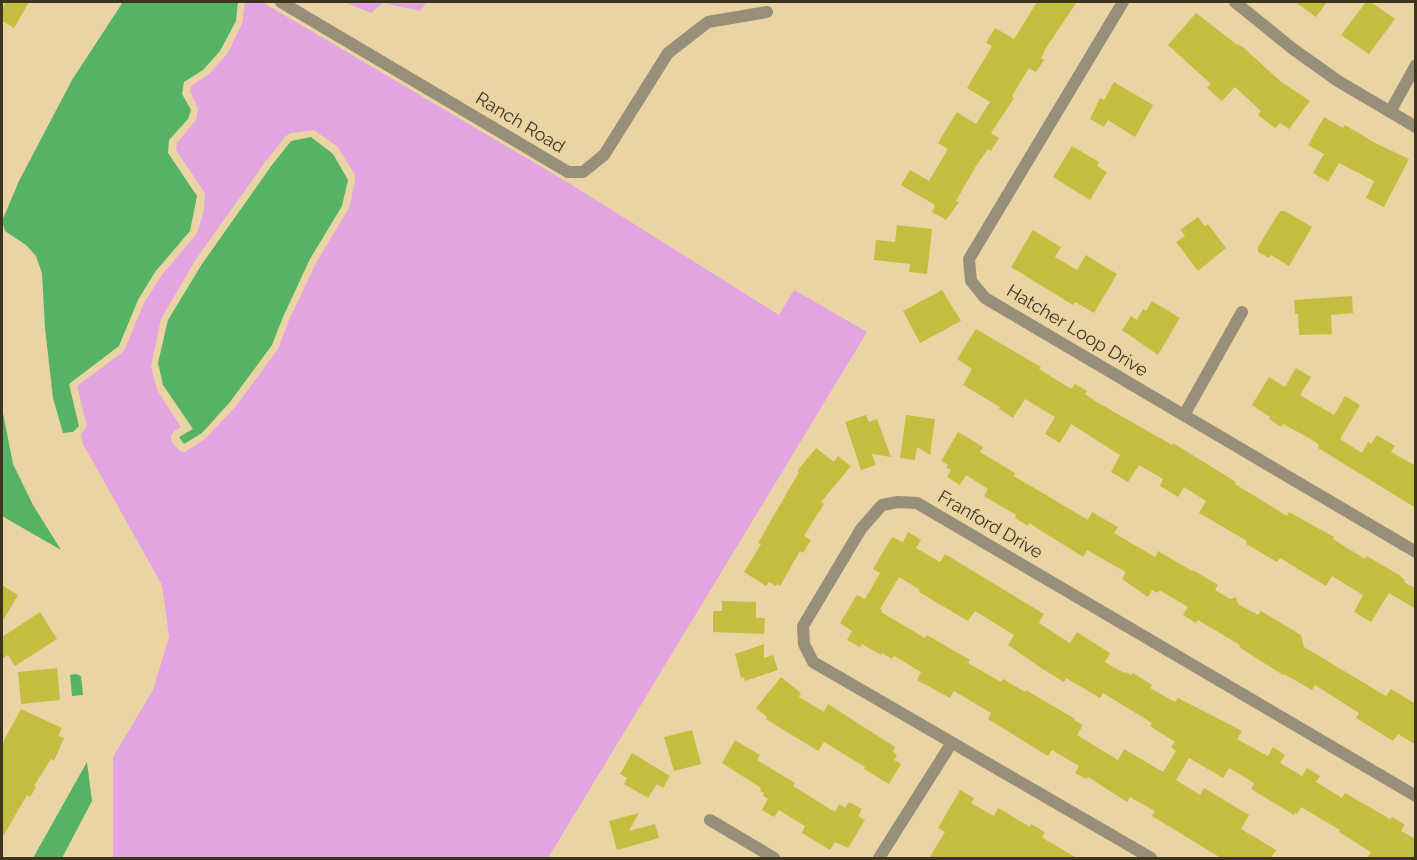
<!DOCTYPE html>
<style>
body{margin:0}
#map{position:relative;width:1417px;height:860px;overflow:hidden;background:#ead4a3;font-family:Raleway,sans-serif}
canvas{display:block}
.frame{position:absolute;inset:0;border:3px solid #3d3420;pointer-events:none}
</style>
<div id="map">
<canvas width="1417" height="860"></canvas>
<div class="frame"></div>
</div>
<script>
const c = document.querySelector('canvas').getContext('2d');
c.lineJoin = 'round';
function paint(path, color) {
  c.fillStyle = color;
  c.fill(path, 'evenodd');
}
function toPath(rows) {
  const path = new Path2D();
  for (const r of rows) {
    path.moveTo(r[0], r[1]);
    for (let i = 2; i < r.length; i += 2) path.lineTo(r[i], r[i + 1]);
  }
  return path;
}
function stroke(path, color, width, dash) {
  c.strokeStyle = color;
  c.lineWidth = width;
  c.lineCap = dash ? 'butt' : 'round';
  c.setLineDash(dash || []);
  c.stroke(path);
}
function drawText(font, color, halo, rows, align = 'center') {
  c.font = font + ' Raleway,sans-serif';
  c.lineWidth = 4.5;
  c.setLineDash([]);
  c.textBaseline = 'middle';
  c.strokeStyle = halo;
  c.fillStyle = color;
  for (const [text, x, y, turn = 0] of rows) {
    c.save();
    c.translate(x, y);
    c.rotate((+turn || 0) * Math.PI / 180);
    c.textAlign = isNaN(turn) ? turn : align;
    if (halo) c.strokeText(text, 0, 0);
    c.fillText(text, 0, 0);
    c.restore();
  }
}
paint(toPath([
 [245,2,262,2,572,185,779,315,794,290,867,332,548,858,113,858,113,757,153,690,169,637,162,585,83,444,81,434,87,426,77,386,124,351,144,303,161,276,197,233,204,210,205,193,176,150,177,143,196,120,198,108,190,92,191,86,208,75,227,54,242,24],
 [314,130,338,147,355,175,355,181,349,208,316,263,289,320,278,349,236,406,205,439,185,452,180,451,171,441,171,436,174,431,181,427,157,390,151,366,161,319,196,259,266,161,286,136,291,133],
 [344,2,427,2,420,11,383,3,371,13]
]), '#e3a5e2');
paint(toPath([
 [123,2,238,2,236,21,220,51,203,70,184,82,182,94,191,110,188,119,169,140,168,153,197,196,190,231,155,272,138,300,119,346,69,384,79,426,73,432,63,433,53,398,45,328,42,273,36,256,26,245,5,231,2,221,19,181,72,80],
 [311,137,333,154,348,180,342,206,310,259,283,317,272,345,230,402,202,433,184,444,179,437,193,429,163,385,158,363,168,320,202,264,272,165,291,141],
 [2,408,13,464,33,505,61,550,2,516],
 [76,674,81,676,83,695,72,696,70,675],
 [87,762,92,801,62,858,33,858]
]), '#56b364');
paint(toPath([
 [6,2,29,2,14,28,2,21,2,9],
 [1037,2,1077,2,1046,48,1041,58,1044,60,1036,72,1029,68,1012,96,1014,98,991,133,999,138,991,151,988,149,976,166,956,201,959,202,946,220,932,212,935,205,901,185,910,170,929,181,948,149,938,143,957,112,976,124,990,102,967,88,992,46,986,43,995,28,1014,39],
 [1295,2,1327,2,1316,17],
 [1366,2,1371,2,1395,19,1369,54,1341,35],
 [1196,13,1236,44,1243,47,1280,81,1310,101,1289,129,1280,123,1275,128,1258,115,1261,111,1235,87,1222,101,1207,88,1211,84,1168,45],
 [1114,82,1153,105,1135,137,1108,120,1104,127,1090,119,1100,98,1104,100],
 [1324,117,1343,128,1345,125,1375,143,1409,159,1384,207,1366,198,1374,181,1339,163,1328,182,1313,173,1324,154,1308,145],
 [1072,146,1099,162,1097,166,1107,172,1090,200,1053,177],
 [1280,211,1285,211,1312,227,1289,266,1271,255,1269,258,1258,252,1258,247],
 [1198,217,1205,226,1208,224,1226,248,1198,271,1176,242,1185,236,1180,230],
 [897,225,932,229,927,274,909,272,910,264,874,260,876,240,895,242],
 [1033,230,1061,247,1055,257,1077,270,1086,255,1117,274,1094,313,1075,302,1073,305,1011,267],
 [942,290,961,321,920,343,903,311],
 [1352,296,1353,313,1331,315,1332,334,1299,335,1298,314,1295,314,1294,300],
 [1152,301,1180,318,1158,355,1122,330,1131,316,1137,320,1143,309,1146,311],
 [976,329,1041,367,1039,369,1071,389,1075,384,1087,391,1085,394,1095,401,1172,445,1173,443,1236,482,1235,484,1287,516,1289,512,1334,537,1333,539,1365,559,1367,556,1399,575,1405,580,1404,582,1416,589,1416,609,1389,593,1371,622,1354,612,1363,595,1332,576,1326,586,1280,558,1277,562,1246,544,1247,541,1199,513,1206,501,1184,487,1178,497,1160,486,1163,479,1139,465,1128,482,1111,472,1120,455,1071,424,1060,443,1045,434,1055,417,1025,399,1013,418,999,409,1000,407,963,385,972,369,957,359],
 [1296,368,1311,377,1300,395,1334,415,1345,396,1360,405,1340,439,1362,453,1368,442,1371,444,1377,435,1395,446,1391,452,1416,466,1416,508,1318,448,1319,445,1309,438,1283,424,1281,427,1269,419,1270,417,1252,405,1269,377,1285,387],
 [866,415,869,422,877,419,891,457,872,454,876,465,861,470,845,422],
 [906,415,935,419,930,455,917,447,915,460,900,458],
 [958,432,983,447,980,452,1015,473,1014,476,1088,520,1092,512,1118,527,1114,533,1155,557,1158,551,1192,571,1193,570,1218,585,1215,590,1230,599,1236,597,1238,604,1258,615,1261,611,1301,635,1304,647,1386,696,1391,689,1416,704,1416,745,1398,734,1393,741,1356,718,1359,713,1315,685,1312,690,1284,674,1283,675,1239,647,1240,645,1198,620,1196,623,1183,615,1188,607,1166,594,1159,590,1158,593,1152,590,1148,597,1122,579,1126,572,1115,566,1087,550,1083,557,1029,523,1028,526,1015,518,1016,515,984,496,988,489,966,475,960,485,947,477,951,470,946,467,948,465,941,461],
 [816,448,834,462,838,456,851,466,821,502,824,504,804,536,811,540,803,553,800,551,780,586,777,584,776,586,769,582,766,586,744,572,761,544,758,543,799,472,797,471],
 [908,532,921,540,916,548,940,562,945,554,1044,614,1039,623,1070,643,1077,632,1110,653,1105,662,1124,673,1126,672,1131,675,1133,673,1152,685,1150,688,1175,702,1178,698,1229,724,1242,731,1237,739,1262,753,1268,756,1273,747,1285,755,1280,763,1302,776,1307,768,1320,776,1316,782,1342,798,1345,793,1390,819,1392,817,1405,825,1401,831,1416,839,1416,858,1367,858,1371,852,1339,832,1340,830,1301,807,1297,814,1295,812,1294,815,1251,789,1254,784,1251,781,1229,768,1223,778,1189,758,1176,780,1200,795,1204,788,1249,815,1241,829,1276,850,1271,858,1221,858,1152,816,1155,811,1130,797,1127,802,1088,777,1086,779,1075,773,1079,766,1052,750,1048,756,988,719,991,713,954,691,950,698,917,680,921,672,894,656,892,659,882,653,881,655,862,644,860,647,847,640,852,631,840,623,857,595,865,599,880,573,873,569,892,537,903,542],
 [899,577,920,590,919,592,968,621,975,611,1014,635,1008,645,1041,668,1064,682,1066,678,1100,698,1103,693,1152,723,1150,726,1175,742,1171,747,1176,751,1163,772,1124,749,1118,760,1077,735,1083,725,1074,720,1075,719,1026,690,1025,692,1003,679,1001,682,968,663,970,660,927,635,925,638,881,612,882,610,880,609],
 [2,585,18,595,2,622],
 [722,601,756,602,756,618,765,618,764,634,713,632,713,611,722,611],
 [40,612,57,639,15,666,8,655,2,659,2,637],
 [764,644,764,658,773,655,778,670,745,681,744,677,741,678,735,654],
 [57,668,60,700,21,704,18,672],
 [781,677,801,693,799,697,824,712,828,704,895,747,893,752,897,755,894,760,901,764,889,784,864,769,865,767,824,742,818,751,766,719,767,717,756,708],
 [21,709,62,728,58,736,64,738,54,761,51,759,34,786,36,787,30,797,27,795,2,838,2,744],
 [692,730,701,764,674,771,664,737],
 [735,740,760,755,757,760,795,783,793,786,835,812,839,804,845,808,849,802,862,809,858,816,865,820,848,848,835,842,830,850,802,833,805,826,779,810,774,817,762,810,768,799,763,796,764,793,760,791,761,788,722,763],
 [632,753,670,776,663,788,657,784,648,798,624,784,627,778,620,774],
 [960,790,974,798,971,803,994,816,998,808,1030,827,1031,824,1045,832,1042,837,1046,840,1077,858,929,858,945,832,938,828],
 [639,813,629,831,655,824,659,838,617,850,609,821]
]), '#c4be40');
stroke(toPath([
 [281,2,568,172,583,172,604,155,668,53,708,22,767,12],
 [1123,2,969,259,971,281,985,298,1416,552],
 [1235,2,1293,49,1338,81,1416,127],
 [1390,112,1416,65],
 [1184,415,1242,312],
 [710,820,774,858],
 [879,858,951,744],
 [1151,858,813,662,804,644,803,626,861,529,882,505,898,502,917,503,1416,796]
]), '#988f7b', 12);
drawText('18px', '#3d3420', '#ead4a3', [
 ["Ranch Road",520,123,31],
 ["Hatcher Loop Drive",1077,331,31],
 ["Franford Drive",990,525,30]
]);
</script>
